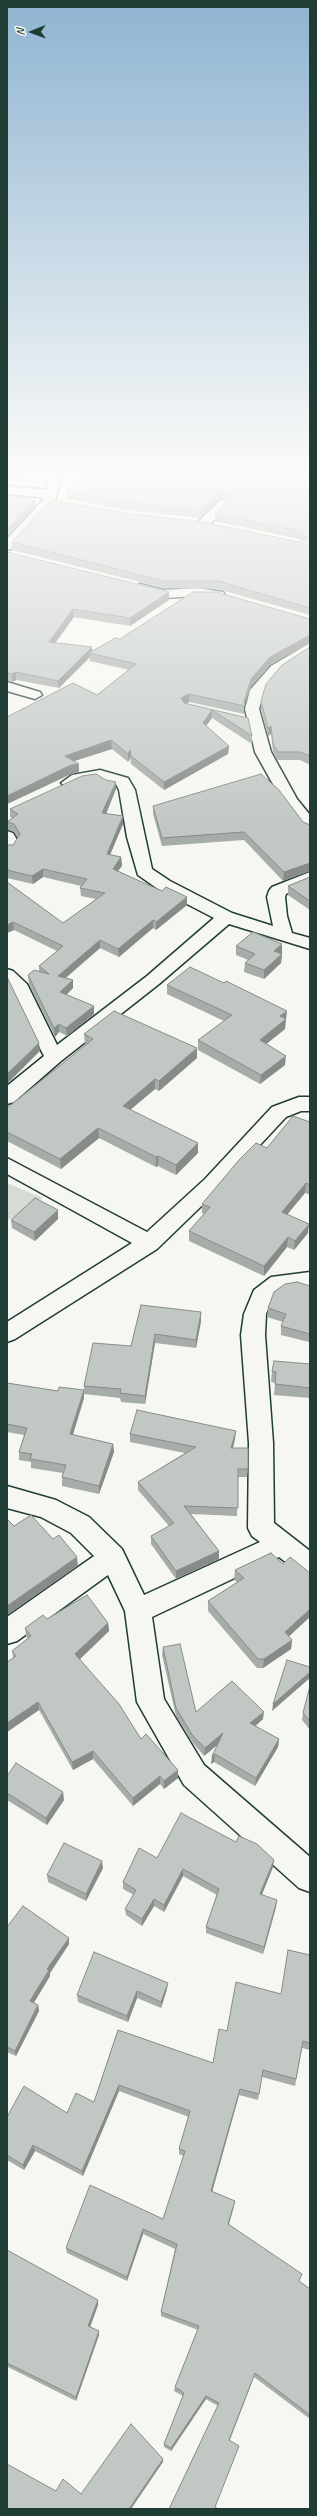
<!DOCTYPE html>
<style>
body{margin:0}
#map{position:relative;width:317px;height:2516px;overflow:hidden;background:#f6f6f2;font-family:Caveat,sans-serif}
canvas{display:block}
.frame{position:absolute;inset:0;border:8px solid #1f3d34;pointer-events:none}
.north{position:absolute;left:12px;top:12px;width:40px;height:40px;-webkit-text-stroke:3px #f6f6f2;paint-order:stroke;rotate:269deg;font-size:11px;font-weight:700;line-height:16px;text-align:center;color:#1f3d34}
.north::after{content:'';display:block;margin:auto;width:14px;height:18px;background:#1f3d34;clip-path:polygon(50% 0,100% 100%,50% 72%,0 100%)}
</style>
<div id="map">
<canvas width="317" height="2516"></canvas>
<div class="frame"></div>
<div class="north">N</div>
</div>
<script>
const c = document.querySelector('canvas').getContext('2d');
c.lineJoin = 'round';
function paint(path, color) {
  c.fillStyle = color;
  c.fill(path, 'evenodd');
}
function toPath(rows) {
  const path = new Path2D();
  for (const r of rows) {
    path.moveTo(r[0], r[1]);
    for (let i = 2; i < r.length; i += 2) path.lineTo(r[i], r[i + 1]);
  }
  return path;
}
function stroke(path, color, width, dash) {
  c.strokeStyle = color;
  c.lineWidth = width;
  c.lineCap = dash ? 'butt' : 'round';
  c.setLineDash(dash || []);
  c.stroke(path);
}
paint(toPath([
 [7,1183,43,1198,7,1221]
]), '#d6dbd6');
const street = toPath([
 [7,486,51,490,57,494,51,498,7,494,7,486],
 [224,499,230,503,228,506,207,527,199,527,197,524,199,521,220,500,224,499],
 [140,584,164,590,197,588,223,592,225,595,218,599,197,596,164,598,135,591,133,588,140,584],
 [310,643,310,653,281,672,264,691,259,709,271,752,297,799,310,815,310,831,304,829,284,804,255,752,245,709,250,690,271,666,310,643],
 [7,682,40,692,42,695,35,699,7,691,7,682],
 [100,770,128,778,135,790,152,869,170,881,232,913,273,926,267,897,269,891,272,887,310,872,310,883,286,894,285,897,287,916,292,933,310,938,310,949,229,924,159,984,61,1061,14,1102,7,1104,7,1086,44,1056,7,984,7,969,13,971,27,984,57,1045,147,976,214,918,158,889,138,875,127,837,119,790,116,784,100,780,82,782,69,788,61,783,72,775,100,770],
 [7,831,13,833,19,843,13,852,7,853,7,831],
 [299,1097,310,1097,310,1111,301,1111,286,1117,219,1189,157,1249,15,1339,7,1342,7,1322,132,1243,7,1174,7,1158,147,1232,205,1179,272,1107,299,1097],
 [310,1272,310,1288,284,1291,271,1301,266,1314,265,1335,273,1443,274,1523,310,1551,310,1577,301,1574,279,1557,152,1617,164,1699,204,1765,310,1857,310,1892,299,1888,184,1785,137,1702,125,1611,108,1575,17,1641,7,1644,7,1617,94,1556,71,1533,41,1517,7,1508,7,1486,56,1500,89,1517,122,1549,144,1595,260,1542,252,1536,248,1528,249,1443,241,1335,244,1314,254,1290,271,1277,310,1272]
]);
const secondary = toPath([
 [49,476,61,476,55,501,11,549,7,550,7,539,43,500,49,476]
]);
stroke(street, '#1f3d34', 3);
stroke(secondary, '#1f3d34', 3);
paint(street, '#f6f6f2');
paint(secondary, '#f6f6f2');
paint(toPath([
 [7,476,28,476,22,482,7,481],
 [310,476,310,615,217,589,164,588,12,550,12,542,299,542,302,540,299,539,215,521,215,514,228,501,225,498,219,499,199,518,133,511,67,499,67,492],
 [7,552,169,600,130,626,74,617,55,643,92,647,92,651,120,639,310,619,310,643,270,665,251,687,244,706,244,714,189,702,185,704,248,718,252,736,252,744,212,718,206,726,229,746,228,754,164,790,131,764,130,758,128,762,112,749,74,761,79,764,79,772,71,774,7,804,7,717,97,695,129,670,90,661,90,657,59,688,16,680,12,682,7,681],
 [310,647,310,765,300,760,277,760,273,752,271,734,268,736,261,709,261,701],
 [106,780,116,782,116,789,106,814,123,824,110,855,121,857,122,866,118,871,187,905,156,930,153,928,119,957,100,948,66,978,73,980,73,988,66,995,94,1014,67,1036,59,1032,55,1037,29,984,28,975,39,971,39,966,57,951,14,930,7,933,7,882,63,923,96,899,81,896,80,888,81,886,43,877,33,884,7,878,7,845,13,845,18,838,14,832,8,830,7,822,12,818,10,817,10,809],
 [153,806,303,822,310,825,310,871,283,881,244,840,162,846,153,814],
 [310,877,310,910,288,895,288,886],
 [282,944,282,953,281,954,282,954,281,963,264,979,244,972,245,963,248,960,236,955,236,946],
 [167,985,286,1020,285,1021,285,1029,266,1044,285,1065,260,1084,198,1050,198,1040,224,1021,167,994],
 [84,1034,197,1058,159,1091,155,1089,130,1110,198,1143,198,1153,176,1175,158,1166,156,1167,99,1138,61,1169,7,1141,7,1108,86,1045,85,1044],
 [310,1122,310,1195,305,1193,287,1214,308,1233,294,1250,287,1247,264,1276,189,1241,189,1231,204,1214,202,1213,202,1204,267,1148],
 [58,1219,35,1241,12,1228,11,1220],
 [310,1286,310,1340,309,1342,281,1335,281,1326,283,1322,267,1317,268,1308],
 [141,1305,201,1321,196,1348,155,1343,145,1404,121,1402,120,1398,84,1394,84,1386,131,1346],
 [310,1364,310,1398,274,1395,275,1383,271,1382,272,1371],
 [7,1383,58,1391,84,1390,84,1398,73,1435,113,1444,114,1452,99,1494,62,1486,62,1477,63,1473,31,1468,31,1462,19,1460,19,1452,24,1435,7,1432],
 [130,1434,235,1439,233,1448,248,1469,247,1477,238,1477,237,1516,191,1514,219,1551,219,1559,176,1579,151,1544,151,1536,169,1526,138,1490,138,1482,185,1453,130,1442],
 [271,1553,289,1637,292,1640,291,1649,263,1668,257,1668,208,1611,208,1601,237,1582,234,1580,235,1570],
 [47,1619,108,1623,109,1631,80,1659,141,1739,178,1770,178,1778,164,1789,160,1784,133,1806,93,1759,73,1770,39,1710,7,1732,7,1662,13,1658,12,1651,28,1639,26,1636,25,1628],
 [163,1647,196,1712,263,1719,255,1726,279,1739,278,1747,255,1786,214,1762,211,1764,217,1745,204,1756,193,1743,176,1716,162,1655],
 [310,1686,310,1730,302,1720,303,1713],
 [310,1762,310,1770,309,1770],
 [7,1776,64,1800,47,1825,7,1800],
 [157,1858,273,1867,262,1895,276,1907,263,1954,206,1933,206,1927,217,1895,183,1876,164,1912,154,1906,142,1926,126,1915,125,1909,134,1895,123,1889,123,1882],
 [103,1868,86,1901,48,1882,47,1875],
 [7,1927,69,1944,50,1973,50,1976,34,2003,38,2005,39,2011,16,2056,7,2052],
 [310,1955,310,2050,302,2048,295,2086,262,2077,258,2100,239,2095,212,2191,234,2206,229,2225,299,2281,310,2289,310,2419,254,2377,230,2440,169,2509,218,2406,206,2399,171,2451,164,2447,164,2444,183,2396,174,2391,175,2387,198,2330,161,2316,161,2312,175,2249,143,2234,127,2281,67,2253,66,2248,163,2219,184,2156,179,2154,179,2149,189,2117,119,2091,83,2176,35,2151,24,2170,7,2160,7,2117,67,2113,94,2102,118,2030,213,2063,227,2031,281,1994],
 [167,1989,161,2008,137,1998,128,2022,78,2002,77,1995],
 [7,2250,98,2305,90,2327,99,2331,99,2335,76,2401,8,2367,7,2370]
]), '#a6aca8');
paint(toPath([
 [21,476,28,476,22,482],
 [225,491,225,498,219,499,199,518,200,511,219,492],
 [35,499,36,506,7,537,7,529],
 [169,592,169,600,130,626,130,618],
 [73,609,74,617,50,650,49,642],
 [310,635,310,643,270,665,251,687,244,706,244,701,251,679,270,657],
 [92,647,92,653,89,653,90,657,59,688,58,681],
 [16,672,16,680,12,682,12,674],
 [189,694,189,702,181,706,181,698],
 [212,710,212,718,202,731,203,723],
 [271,726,271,734,268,736,268,728],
 [111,740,112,749,65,764,65,756],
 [229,746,228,754,164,790,164,782],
 [130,750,130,758,128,762,128,754],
 [79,764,79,772,71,774,7,804,7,796,71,765],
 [116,782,116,789,103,821,102,813],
 [123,816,123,824,107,862,107,854],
 [121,857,122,866,113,877,113,869],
 [310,863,310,871,283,881,284,872],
 [43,869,43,877,33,884,32,876],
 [187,897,187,905,156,930,156,922],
 [153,920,153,928,119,957,118,949],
 [13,922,14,930,7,933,7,925],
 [100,940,100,948,58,984,58,976],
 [282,944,282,953,274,960,274,951],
 [282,954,281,963,264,979,264,970],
 [73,980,73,988,61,1000,60,992],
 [94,1006,94,1014,67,1036,66,1028],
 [287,1011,285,1029,259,1050,260,1040,280,1016],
 [59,1024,59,1032,55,1037,54,1028],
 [39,1043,40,1051,7,1084,7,1074],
 [197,1048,197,1058,159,1091,159,1081],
 [286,1056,285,1065,260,1084,261,1075],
 [155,1079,155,1089,123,1116,123,1106],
 [98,1128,99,1138,61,1169,60,1159],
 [198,1143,198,1153,176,1175,176,1165],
 [158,1156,158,1166,156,1167,156,1157],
 [306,1183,305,1193,282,1221,282,1212],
 [58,1210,58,1219,35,1241,34,1232],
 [309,1224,308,1233,294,1250,295,1241],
 [288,1237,287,1247,264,1276,264,1266],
 [201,1312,201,1321,196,1348,196,1340],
 [155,1334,155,1343,145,1404,145,1396],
 [84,1390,84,1398,70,1443,70,1434],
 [236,1431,235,1439,231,1456,231,1448],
 [113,1444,114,1452,99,1494,99,1486],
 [219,1551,219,1559,176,1579,176,1571],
 [77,1557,78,1566,7,1615,7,1606],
 [310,1609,310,1617,284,1641,285,1632],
 [108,1623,109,1631,76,1663,75,1654],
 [292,1640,291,1649,263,1668,264,1659],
 [310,1672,310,1678,272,1711,273,1704],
 [38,1702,39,1710,7,1732,7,1723],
 [264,1712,263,1719,250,1731,250,1723],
 [223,1733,222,1741,204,1756,205,1748],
 [279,1739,278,1747,255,1786,256,1778],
 [93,1751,93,1759,73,1770,72,1762],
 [215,1754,214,1762,211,1764,212,1756],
 [178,1770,178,1778,164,1789,164,1781],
 [160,1776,160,1784,133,1806,133,1798],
 [63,1792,64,1800,47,1825,46,1818],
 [274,1860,273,1867,259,1901,260,1894],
 [102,1861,103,1868,86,1901,86,1894],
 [183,1869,183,1876,164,1912,164,1905],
 [154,1899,154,1906,142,1926,142,1919],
 [277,1900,276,1907,263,1954,264,1947],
 [69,1938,69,1944,50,1973,50,1976,31,2007,30,2001,47,1969],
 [168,1983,167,1989,161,2008,161,2002],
 [137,1991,137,1998,128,2022,127,2016],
 [38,2005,39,2011,16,2056,15,2051],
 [119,2085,119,2091,83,2176,82,2171],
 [240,2089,239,2095,211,2196,211,2191],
 [33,2145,35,2151,24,2170,23,2165],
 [235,2201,234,2206,227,2229,228,2224],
 [143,2229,143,2234,127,2281,127,2277],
 [98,2300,98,2305,89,2330,88,2326],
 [99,2331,99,2335,76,2401,76,2397],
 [206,2396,206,2399,171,2451,171,2448],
 [163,2459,163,2462,131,2509,129,2509]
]), '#878c88');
const building = toPath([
 [75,476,310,476,310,608,218,581,164,581,12,542,51,500,133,514,203,522,299,542,307,537,300,531,215,514,231,497,225,491,219,492,200,511,133,503,67,492,75,476],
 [9,496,35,499,7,529,7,498,9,496],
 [7,552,169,592,130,618,73,609,49,642,92,647,58,681,16,672,12,674,7,673,7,552],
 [193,592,216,592,310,619,310,635,270,657,251,679,244,701,245,706,189,694,181,698,184,703,248,718,252,736,212,710,203,723,229,746,164,782,131,756,130,750,128,754,111,740,65,756,79,764,71,765,7,796,7,717,73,683,97,695,136,664,89,653,115,638,120,639,193,592],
 [310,647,310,756,300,752,278,752,273,744,271,726,268,728,261,701,266,684,282,665,310,647],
 [96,774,106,780,116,782,102,813,123,816,107,854,121,857,113,869,162,891,166,887,187,897,156,922,153,920,118,949,100,940,58,976,73,980,60,992,94,1006,66,1028,59,1024,54,1028,28,975,34,970,49,974,39,966,63,946,13,922,7,925,7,882,63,923,105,893,80,888,87,879,43,869,32,876,7,870,7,845,13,845,20,834,14,824,7,822,18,814,10,809,82,776,96,774],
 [261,774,279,790,303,822,310,825,310,863,284,872,244,832,162,838,153,806,261,774],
 [310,877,310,901,288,886,310,877],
 [253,932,282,944,274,951,282,954,264,970,245,963,255,954,236,946,253,932],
 [190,967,224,983,226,981,287,1011,280,1016,286,1019,260,1040,286,1056,261,1075,198,1040,232,1015,167,985,190,967],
 [7,977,39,1043,7,1074,7,977],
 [114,1011,197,1048,159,1081,155,1079,123,1106,198,1143,176,1165,158,1156,156,1157,98,1128,60,1159,7,1132,7,1108,93,1039,84,1034,114,1011],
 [293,1116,310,1122,310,1185,306,1183,282,1212,309,1224,295,1241,288,1237,264,1266,189,1231,210,1207,202,1204,239,1160,256,1143,267,1148,293,1116],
 [35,1198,58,1210,34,1232,11,1220,35,1198],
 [297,1282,310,1286,310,1334,281,1326,286,1314,268,1308,274,1292,285,1284,297,1282],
 [141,1305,201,1312,196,1340,155,1334,145,1396,120,1393,121,1389,84,1386,93,1343,131,1346,141,1305],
 [274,1361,310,1364,310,1388,275,1384,276,1372,272,1371,274,1361],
 [7,1383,58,1391,59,1387,84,1390,70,1434,113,1444,99,1486,62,1477,66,1465,30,1459,32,1454,19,1452,27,1428,7,1424,7,1383],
 [137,1410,236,1431,231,1448,248,1448,248,1469,238,1469,238,1508,184,1506,219,1551,176,1571,151,1536,174,1523,138,1482,196,1447,130,1434,137,1410],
 [31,1515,53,1539,59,1535,77,1557,7,1606,7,1519,14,1526,31,1515],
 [271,1553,283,1564,290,1557,310,1573,310,1609,285,1632,292,1640,264,1659,258,1659,208,1601,244,1578,235,1570,271,1553],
 [87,1595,108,1623,75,1654,119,1704,141,1739,146,1734,178,1770,164,1781,160,1776,133,1798,93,1751,72,1762,38,1702,7,1723,7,1662,16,1656,12,1651,31,1636,25,1628,43,1615,47,1619,87,1595],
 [180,1644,196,1712,232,1681,264,1712,250,1723,279,1739,256,1778,215,1754,212,1756,223,1733,205,1748,193,1736,176,1708,163,1647,180,1644],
 [287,1660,310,1667,310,1672,273,1704,287,1660],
 [310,1686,310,1721,303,1713,310,1686],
 [16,1763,63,1792,46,1818,7,1793,7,1776,16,1763],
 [181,1813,236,1842,239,1836,257,1844,274,1860,260,1894,277,1900,264,1947,206,1927,219,1889,183,1869,164,1905,154,1899,142,1919,125,1909,136,1890,123,1882,139,1848,157,1858,181,1813],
 [64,1843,102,1861,86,1894,47,1875,64,1843],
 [23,1906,69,1938,47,1969,49,1970,30,2001,38,2005,15,2051,7,2047,7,1927,23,1906],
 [288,1950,310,1955,310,2043,303,2041,296,2079,263,2070,259,2094,240,2089,211,2191,235,2201,228,2224,302,2274,299,2281,310,2289,310,2415,255,2373,229,2440,239,2446,215,2507,218,2509,169,2509,219,2403,206,2396,171,2448,164,2444,184,2393,175,2387,199,2326,161,2312,177,2244,143,2229,127,2277,66,2248,90,2185,163,2219,185,2151,179,2149,190,2111,119,2085,82,2171,33,2145,23,2165,7,2155,7,2117,24,2086,67,2113,76,2093,94,2102,118,2030,213,2063,219,2029,227,2031,236,1982,281,1994,288,1950],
 [94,1952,168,1983,161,2002,137,1991,127,2016,77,1995,94,1952],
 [7,2250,98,2300,88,2326,99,2331,76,2397,7,2363,7,2250],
 [131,2424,163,2459,129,2509,7,2509,7,2464,56,2491,63,2479,81,2494,131,2424]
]);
paint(building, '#c1c8c3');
stroke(building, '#878c88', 1);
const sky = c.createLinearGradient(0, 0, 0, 828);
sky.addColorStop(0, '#8fb4d1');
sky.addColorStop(0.57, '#fbfbf9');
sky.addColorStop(1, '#fbfbf900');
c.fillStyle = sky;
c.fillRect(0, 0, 317, 828);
</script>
